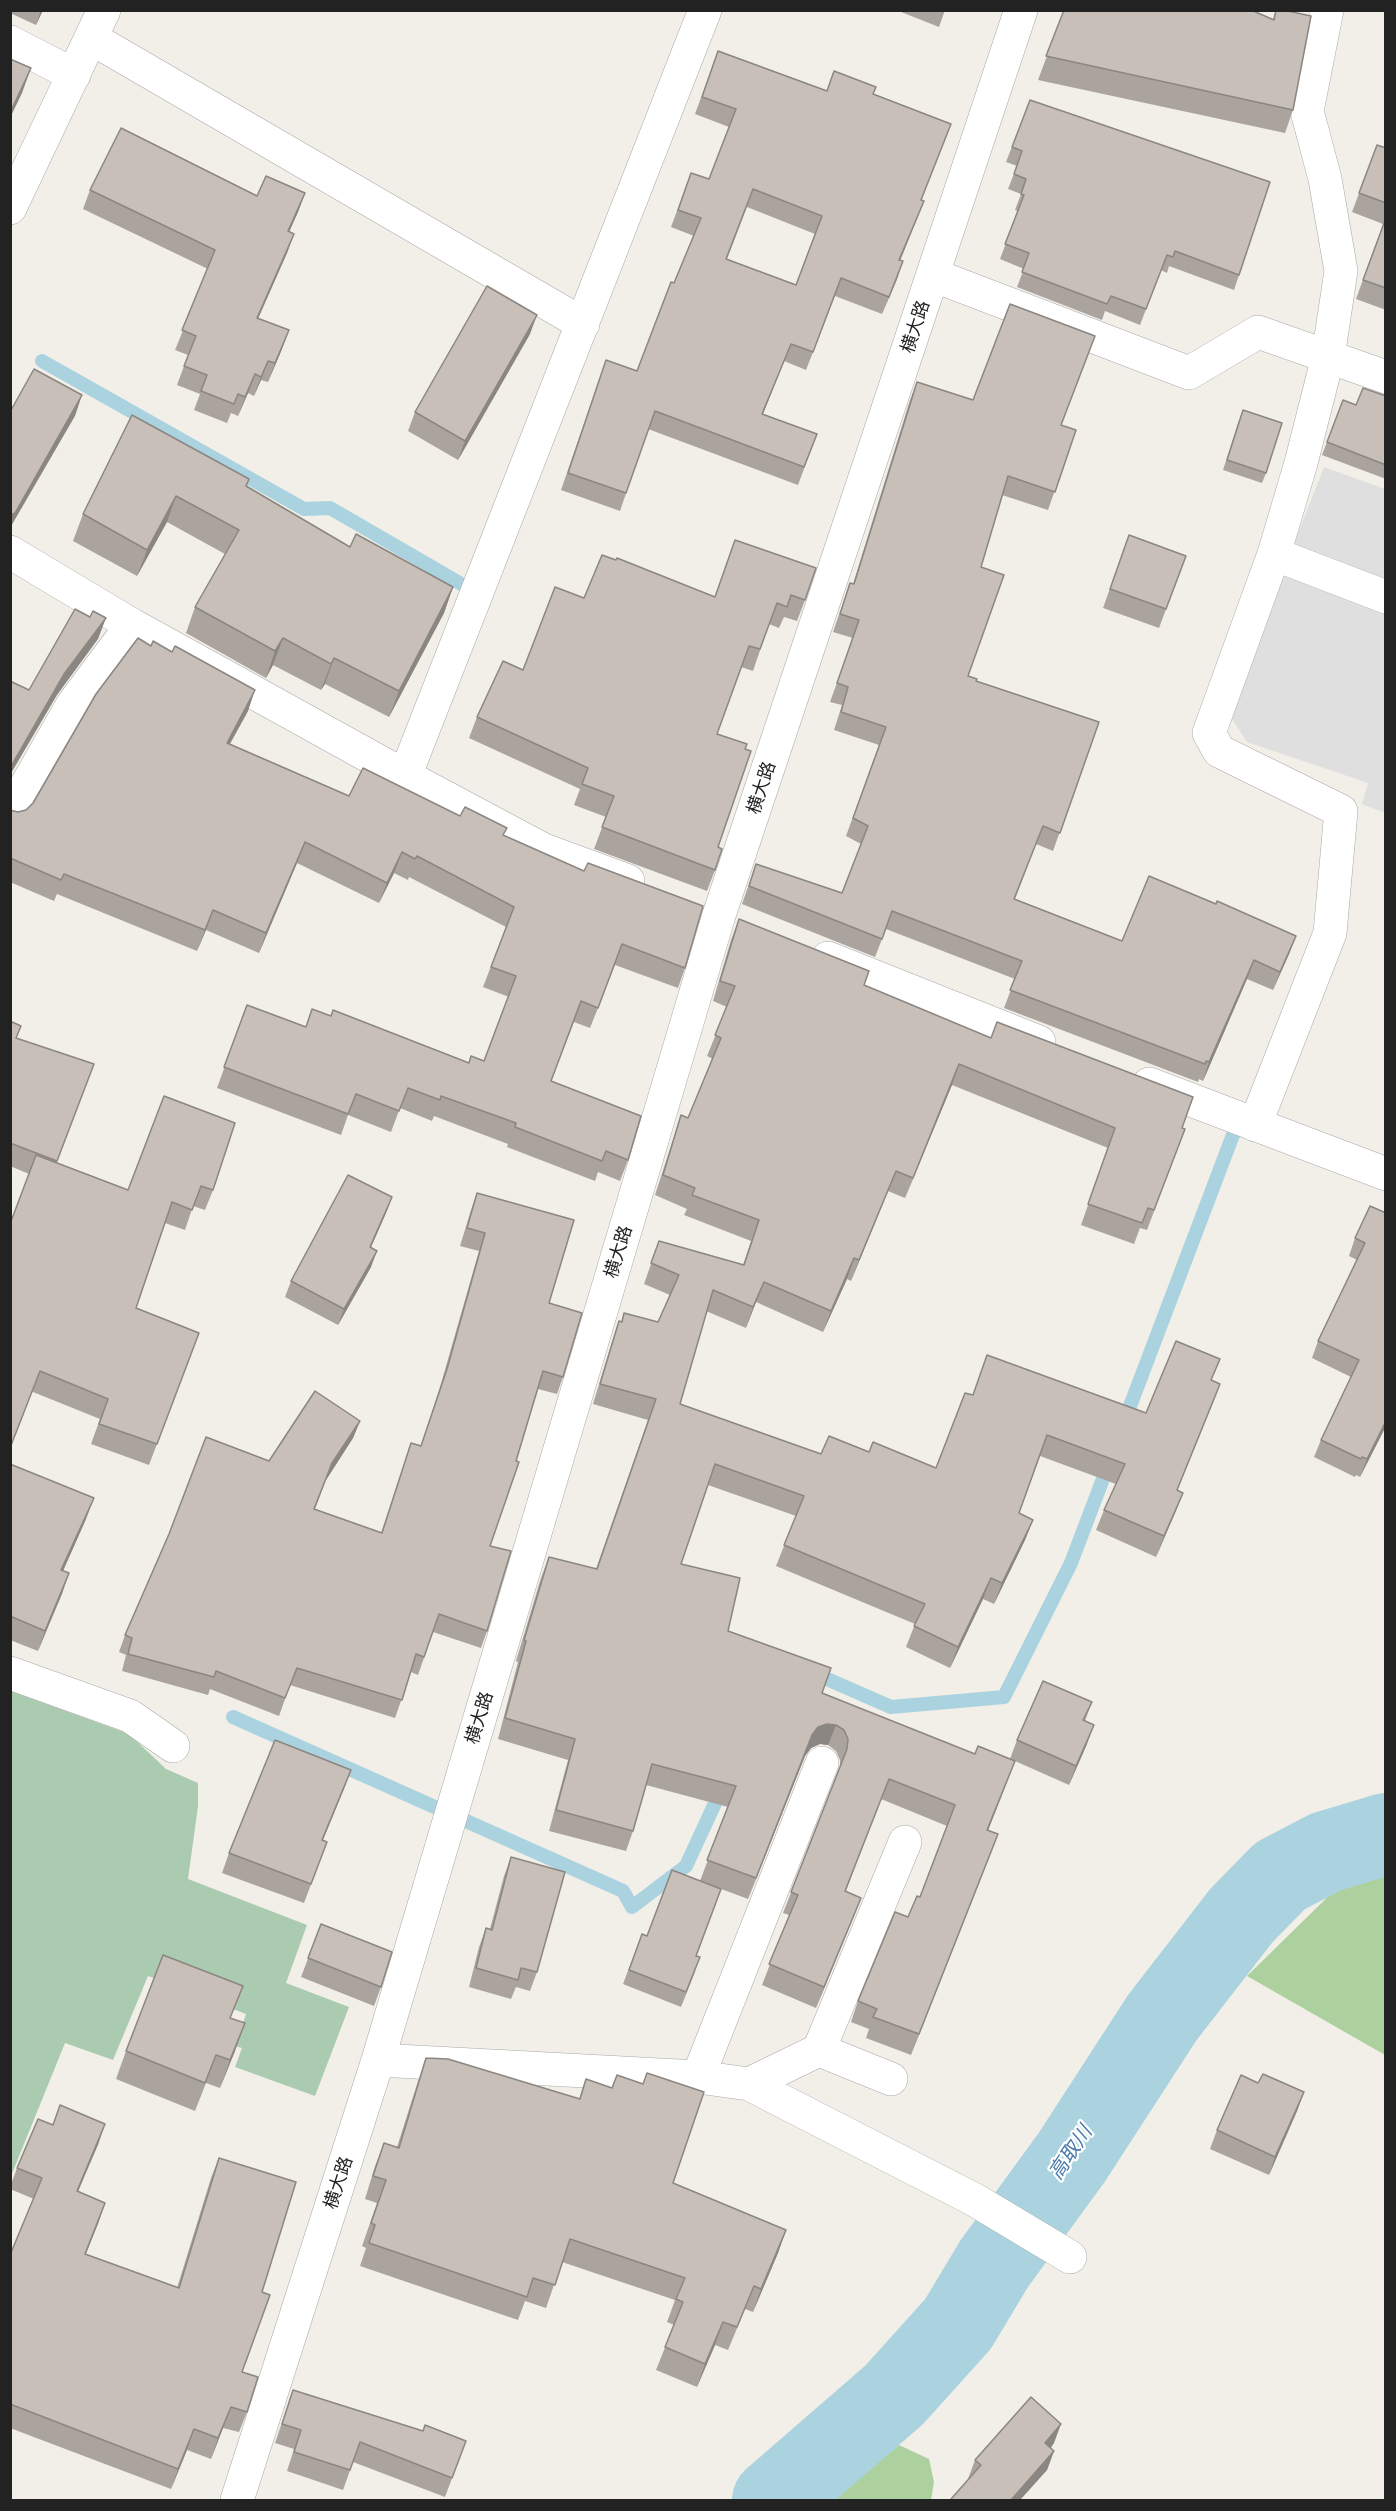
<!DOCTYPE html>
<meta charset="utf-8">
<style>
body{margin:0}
#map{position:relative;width:1396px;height:2511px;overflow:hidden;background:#f2efe9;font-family:Karla,sans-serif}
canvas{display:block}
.frame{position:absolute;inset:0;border:12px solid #222;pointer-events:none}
</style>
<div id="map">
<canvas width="1396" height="2511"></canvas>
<div class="frame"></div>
</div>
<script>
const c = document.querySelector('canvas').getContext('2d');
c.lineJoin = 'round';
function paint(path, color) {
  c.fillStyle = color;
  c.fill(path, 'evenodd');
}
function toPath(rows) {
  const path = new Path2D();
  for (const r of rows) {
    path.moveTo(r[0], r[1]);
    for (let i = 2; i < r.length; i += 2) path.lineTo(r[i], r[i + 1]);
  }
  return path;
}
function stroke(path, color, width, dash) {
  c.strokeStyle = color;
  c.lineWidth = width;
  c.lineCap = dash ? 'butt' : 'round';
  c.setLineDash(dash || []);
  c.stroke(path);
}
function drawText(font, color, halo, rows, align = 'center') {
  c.font = font + ' Karla,"Noto Sans JP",sans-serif';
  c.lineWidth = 4.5;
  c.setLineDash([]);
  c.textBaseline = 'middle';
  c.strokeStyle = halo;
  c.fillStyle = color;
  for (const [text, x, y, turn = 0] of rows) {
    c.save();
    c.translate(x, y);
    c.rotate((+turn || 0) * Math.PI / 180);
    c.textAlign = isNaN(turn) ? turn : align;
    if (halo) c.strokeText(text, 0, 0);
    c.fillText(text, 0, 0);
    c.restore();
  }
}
paint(toPath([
 [1324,467,1385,489,1385,813,1362,804,1368,783,1247,742,1228,713]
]), '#e0dfdf');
paint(toPath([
 [1385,1870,1386,1870,1385,2055,1247,1976,1348,1877],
 [899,2445,929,2459,934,2482,931,2500,832,2500]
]), '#add19e');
paint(toPath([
 [11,1691,129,1734,166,1769,198,1783,198,1806,188,1879,307,1925,286,1983,349,2007,315,2096,235,2067,242,2048,235,2046,246,2014,148,1976,113,2060,65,2043,11,2176]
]), '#aacbaf');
stroke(toPath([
 [42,361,304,509,330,508,463,585],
 [1124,1422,1236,1127],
 [811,1672,891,1707,1004,1697,1071,1563,1109,1463],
 [233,1717,623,1891,632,1907,686,1866,717,1799,719,1787]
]), '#aad3df', 14);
stroke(toPath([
 [773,2500,894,2395,958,2324,994,2264,1072,2157,1162,2018,1241,1916,1280,1876,1326,1852,1386,1834]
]), '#aad3df', 82);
const minor = toPath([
 [91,38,583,324],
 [10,42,74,75],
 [10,208,104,10],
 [933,275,1189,373,1258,332,1386,377],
 [10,552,132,625,405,776,544,850,628,881],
 [1274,554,1386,597],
 [405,776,705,10],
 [10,814,73,704,132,625],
 [828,958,1039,1042],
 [1149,1084,1386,1174],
 [1255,1125,1330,933,1341,811,1219,751,1209,733,1274,554,1301,463,1328,357,1341,271,1325,179,1307,111,1327,10],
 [10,1673,130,1716,173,1746],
 [819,2050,891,2079],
 [378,2060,698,2077,749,2084,975,2200,1070,2257],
 [698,2077,822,1763],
 [749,2084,819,2050,905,1842],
 [237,2500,378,2060,719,915,1021,10]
]);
stroke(minor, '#a9a9a9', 34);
stroke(minor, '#fff', 33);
paint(toPath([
 [10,10,43,10,36,25,10,13],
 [896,10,945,10,939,27],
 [1064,10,1273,19,1276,10,1293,110,1285,133,1038,80],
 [718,51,827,91,873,94,922,201,924,201,900,260,897,279,882,314,835,296,806,370,784,361,763,414,817,434,798,485,648,429,620,511,561,490,600,377,637,371,694,236,671,227,691,173,709,179,729,127,695,114],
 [747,207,815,234,796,285,727,259],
 [1030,100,1239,275,1234,290,1169,266,1167,273,1161,270,1140,325,1105,311,1102,320,1017,287,1024,269,1000,259,1018,211,1015,210,1021,194,1008,189,1017,166,1006,162],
 [1377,145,1386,148,1386,310,1356,299,1383,224,1352,212],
 [90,190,257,196,305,193,298,212,289,232,294,234,287,253,258,318,282,349,268,382,261,380,254,396,248,393,238,416,231,413,227,423,194,410,200,394,177,385,188,355,175,350,208,269,83,209],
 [530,334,458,460,408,431,415,412],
 [917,382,973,400,1061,425,1076,430,1048,510,1002,495,981,567,968,676,976,681,1099,722,1053,851,1036,844,1015,899,1122,941,1216,904,1296,936,1289,954,1273,990,1247,979,1203,1081,1199,1079,1198,1082,1004,1008,1015,979,886,929,875,957,742,904,756,864,842,893,861,844,846,836,879,745,834,730,842,705,830,702,853,638,833,632,850,583,853,584,910,400],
 [1386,396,1386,479,1322,455,1343,400,1356,405],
 [1239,420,1266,473,1262,483,1223,470],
 [249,479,247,486,350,547,453,587,444,613,389,717,325,684,321,690,273,665,266,678,186,633,195,607,225,554,167,522,137,576,73,541,83,514],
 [1129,535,1186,556,1159,628,1103,608],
 [735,540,805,600,797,621,784,617,779,628,769,624,753,671,741,667,717,734,718,847,715,870,707,891,594,849,606,817,574,805,580,789,469,738,477,717,523,670,584,598,715,597],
 [248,711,230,744,349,796,460,816,504,836,685,968,678,988,615,965,590,1028,574,1022,551,1081,628,1160,620,1181,598,1172,595,1181,507,1147,508,1144,434,1116,432,1121,400,1108,391,1132,348,1115,341,1135,217,1088,247,1005,306,1027,331,1016,469,1063,484,1061,509,997,483,987,506,927,409,877,408,880,394,873,379,903,297,863,259,953,206,930,197,951,57,894,54,901,10,882,10,810,18,812,26,810],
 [739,919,864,986,1185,1129,1147,1230,1140,1228,1134,1244,1081,1225,1108,1148,952,1085,905,1198,888,1191,851,1281,847,1279,823,1332,756,1302,746,1328,706,1311,680,1404,821,1454,869,1452,936,1468,973,1395,1146,1413,1212,1381,1220,1384,1177,1490,1183,1493,1175,1513,1156,1557,1096,1530,1104,1510,1116,1484,1040,1456,1019,1513,1033,1520,1025,1540,994,1604,983,1599,950,1668,906,1647,915,1624,776,1566,796,1516,708,1485,681,1564,728,1631,822,1693,975,1754,1010,1759,1017,1740,1092,1702,1085,1721,1087,1744,1069,1785,1015,1761,988,1830,990,1855,911,2055,866,2038,869,2029,851,2022,858,2001,920,1897,947,1826,881,1799,846,1891,853,1918,816,2008,762,1985,789,1915,783,1913,840,1768,840,1760,836,1751,828,1745,820,1744,811,1748,805,1756,748,1899,700,1881,728,1807,646,1785,633,1831,626,1851,549,1831,568,1760,498,1739,518,1662,516,1661,541,1578,549,1557,596,1569,648,1420,593,1404,612,1342,619,1321,621,1322,624,1313,658,1322,670,1295,644,1284,659,1241,743,1265,751,1241,684,1215,687,1209,655,1195,681,1115,688,1118,713,1059,707,1056,727,1007,713,1001,731,940],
 [10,1021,17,1039,94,1064,56,1163,128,1190,164,1096,213,1190,205,1210,193,1206,185,1230,165,1223,136,1308,199,1333,149,1465,91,1444,100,1419,33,1392,29,1174,10,1166],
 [477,1193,549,1303,563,1377,557,1394,538,1389,490,1546,487,1631,481,1648,433,1632,418,1675,411,1672,395,1718,290,1685,279,1716,210,1689,208,1695,122,1671,126,1655,119,1652,125,1635,269,1461,360,1421,353,1438,326,1480,315,1509,381,1533,411,1443,421,1446,440,1387,479,1251,460,1246,471,1210],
 [392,1197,386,1213,371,1247,371,1267,338,1325,285,1297,291,1281],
 [1386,1213,1386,1426,1360,1477,1356,1475,1355,1477,1314,1457,1321,1440,1351,1377,1312,1358,1318,1341,1357,1260,1349,1256,1355,1238],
 [10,1464,86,1519,63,1571,69,1573,38,1651,10,1640],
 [351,1770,323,1840,327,1842,304,1903,222,1873,229,1853],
 [511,1857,537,1972,530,1991,516,1987,511,1999,469,1987,479,1947,486,1928,490,1929,504,1876],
 [321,1924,381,1987,374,2006,301,1977],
 [642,1934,696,1956,695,1972,681,2007,623,1984],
 [231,2018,235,2051,220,2088,206,2083,195,2111,116,2079,126,2051],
 [426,2058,579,2099,586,2079,673,2183,786,2230,778,2253,753,2312,745,2309,728,2350,715,2345,697,2387,656,2370,674,2325,667,2322,675,2300,562,2262,546,2308,525,2301,518,2320,360,2266,366,2248,362,2246,377,2203,365,2199,375,2166,384,2143,397,2147,418,2081],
 [1258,2083,1304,2092,1297,2111,1269,2175,1210,2149,1217,2130],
 [105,2124,78,2192,105,2203,86,2254,177,2288,211,2178,219,2158,262,2292,242,2372,247,2412,239,2432,223,2428,211,2459,187,2450,171,2489,10,2428,10,2255,34,2199,10,2189,10,2187,17,2168,53,2125],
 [293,2390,423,2431,466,2441,445,2497,353,2462,343,2490,287,2471,294,2449,275,2443],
 [1054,2443,1051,2448,1054,2451,1047,2470,1020,2500,950,2500,969,2479,968,2479,975,2460]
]), '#aba49e');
paint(toPath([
 [41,10,43,10,36,25],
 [31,68,22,93,10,118,10,113],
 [305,193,298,212,281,250,288,231],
 [924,201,917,219,893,278,899,260],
 [294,234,287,253,250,337,257,318],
 [903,261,897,279,882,314,889,297],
 [537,315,530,334,458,460,465,441],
 [289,330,282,349,268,382,275,363],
 [791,344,784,361,756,431,762,414],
 [268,361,261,380,254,396,261,377],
 [255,374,248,393,238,416,245,397],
 [82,395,75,416,10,528,10,515],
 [176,496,167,522,137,576,147,550],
 [453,587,444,613,389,717,399,691],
 [106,618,98,639,57,695,10,775,10,768,64,674],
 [283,638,273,665,266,678,275,651],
 [334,658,325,684,321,690,331,664],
 [255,690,248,711,219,763,227,743],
 [305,842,297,863,259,953,266,933],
 [402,852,394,873,379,903,387,883],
 [213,910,206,930,197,951,205,930],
 [1296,936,1289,954,1273,990,1280,972],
 [1254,960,1247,979,1203,1081,1209,1062],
 [959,1064,952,1085,905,1198,913,1178],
 [896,1171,888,1191,851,1281,859,1260],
 [392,1197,386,1213,364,1263,370,1247],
 [377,1251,371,1267,338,1325,344,1309],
 [854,1258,847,1279,823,1332,831,1311],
 [764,1282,756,1302,746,1328,753,1307],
 [1220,1384,1212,1405,1169,1510,1177,1490],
 [360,1421,353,1438,326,1480,332,1463],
 [1386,1421,1386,1426,1360,1477,1367,1459],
 [1183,1493,1175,1513,1156,1557,1164,1536],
 [94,1498,86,1519,54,1591,61,1570],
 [1033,1520,1025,1540,994,1604,1002,1583],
 [69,1573,62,1594,38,1651,45,1631],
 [991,1578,983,1599,950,1668,958,1647],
 [827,1724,836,1725,828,1745,820,1744,811,1748,805,1756,748,1899,812,1735,818,1727],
 [1094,1725,1087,1744,1069,1785,1076,1766],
 [1015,1761,1007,1782,980,1851,987,1830],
 [351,1770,344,1789,315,1859,322,1840],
 [998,1834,990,1855,911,2055,919,2034],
 [861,1898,853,1918,816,2008,824,1987],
 [245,2023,235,2051,220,2088,230,2060],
 [1304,2092,1297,2111,1269,2175,1275,2157],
 [105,2124,98,2145,69,2212,77,2191],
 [105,2203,98,2224,77,2275,85,2254],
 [786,2230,778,2253,753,2312,761,2289],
 [723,2322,715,2345,697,2387,705,2364],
 [231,2407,223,2428,211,2459,218,2438],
 [1061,2424,1054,2443,1038,2462,1045,2443],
 [194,2429,187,2450,171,2489,178,2469],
 [1054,2451,1047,2470,1020,2500,1010,2500]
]), '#8b8681');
const building = toPath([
 [1064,10,1251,10,1274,20,1276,10,1283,10,1311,16,1293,110,1046,56,1064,10],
 [718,51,827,91,834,71,876,87,873,94,951,124,921,200,924,201,899,260,903,261,889,297,841,278,813,352,791,344,762,414,817,434,804,467,655,411,626,493,568,473,606,360,637,371,671,282,674,283,701,218,678,210,691,173,709,179,736,109,702,97,718,51],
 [753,189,822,216,796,285,726,259,753,189],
 [10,59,31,68,10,113,10,59],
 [1030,100,1270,182,1239,275,1175,251,1173,257,1167,255,1146,309,1111,296,1107,304,1022,272,1029,253,1005,244,1024,195,1021,194,1026,179,1014,174,1022,151,1012,147,1030,100],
 [121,128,257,196,266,176,305,193,288,231,294,234,257,318,289,330,275,363,268,361,261,377,255,374,245,397,238,394,234,404,201,391,207,375,184,366,196,336,182,330,215,250,90,190,121,128],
 [1377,145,1386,148,1386,203,1359,193,1377,145],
 [1386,218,1386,288,1363,280,1386,218],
 [487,286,537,315,465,441,415,412,487,286],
 [1010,304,1095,336,1061,425,1076,430,1055,492,1008,476,981,567,1004,575,968,676,977,679,976,681,1099,722,1060,833,1043,826,1014,899,1122,941,1149,876,1216,904,1217,901,1296,936,1280,972,1254,960,1209,1062,1206,1061,1205,1064,1010,990,1022,961,892,911,882,939,749,886,756,864,842,893,868,826,853,818,886,727,841,712,848,687,837,683,859,620,840,614,850,583,854,584,917,382,973,400,1010,304],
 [34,369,82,395,15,513,10,515,10,418,11,416,10,416,10,412,34,369],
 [1363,388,1386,396,1386,465,1327,442,1343,400,1356,405,1363,388],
 [1243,410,1282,423,1266,473,1227,460,1243,410],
 [132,415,249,479,246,486,350,547,356,534,453,587,399,691,334,658,331,664,283,638,275,651,195,607,239,530,176,496,147,550,83,514,132,415],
 [1129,535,1186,556,1166,609,1110,589,1129,535],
 [735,540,816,568,805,600,791,595,787,607,777,603,760,649,749,646,717,734,747,744,745,749,751,751,718,847,722,849,715,870,602,827,614,796,582,784,588,768,477,717,503,661,523,670,555,587,584,598,602,555,616,560,617,558,715,597,735,540],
 [75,609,90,617,93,611,106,618,64,674,10,768,10,681,29,690,75,609],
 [138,638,151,646,153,641,172,652,175,646,255,690,227,743,349,796,363,768,460,816,465,807,507,828,503,835,584,871,588,863,703,906,685,968,622,944,598,1008,581,1001,551,1081,641,1116,628,1160,606,1151,602,1161,515,1127,516,1123,441,1096,440,1100,408,1088,399,1111,356,1094,348,1114,224,1067,247,1005,306,1027,312,1009,331,1016,333,1010,469,1063,471,1056,484,1061,516,976,491,967,514,907,417,856,415,859,402,852,387,883,305,842,266,933,213,910,205,930,64,874,61,880,10,858,10,810,18,812,26,810,33,803,96,694,138,638],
 [739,919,869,971,864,985,991,1038,997,1022,1193,1097,1182,1128,1185,1129,1154,1210,1148,1208,1142,1223,1088,1204,1115,1128,959,1064,913,1178,896,1171,859,1260,854,1258,831,1311,764,1282,753,1307,713,1290,680,1404,821,1454,829,1436,869,1452,873,1442,936,1468,965,1393,973,1395,987,1355,1146,1413,1176,1341,1220,1359,1211,1380,1220,1384,1177,1490,1183,1493,1164,1536,1104,1510,1125,1464,1047,1435,1019,1513,1033,1520,1002,1583,991,1578,958,1647,914,1626,925,1604,784,1545,804,1496,715,1464,681,1564,740,1578,728,1631,831,1668,822,1693,975,1754,978,1746,1015,1761,987,1830,998,1834,919,2034,873,2017,877,2009,858,2001,895,1912,908,1917,917,1896,920,1897,955,1805,889,1779,845,1891,861,1898,824,1987,769,1964,798,1895,791,1892,847,1749,848,1739,844,1730,836,1725,827,1724,818,1727,812,1735,756,1878,707,1860,736,1786,652,1764,633,1831,556,1810,575,1739,505,1718,526,1641,524,1640,549,1557,597,1569,656,1399,600,1384,619,1321,622,1322,624,1313,658,1322,679,1275,651,1263,659,1241,744,1265,759,1220,692,1195,695,1188,663,1175,681,1115,688,1118,721,1038,715,1035,735,986,720,981,739,919],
 [10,1021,21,1026,16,1038,94,1064,57,1161,10,1143,10,1021],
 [164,1096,235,1123,213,1190,201,1186,192,1210,172,1202,136,1308,199,1333,157,1444,99,1424,108,1399,40,1371,10,1448,10,1224,36,1155,128,1190,164,1096],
 [348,1175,392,1197,370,1247,377,1251,344,1309,291,1281,348,1175],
 [477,1193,574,1220,549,1303,582,1313,563,1377,543,1371,516,1461,519,1462,490,1546,511,1551,487,1631,439,1614,424,1657,416,1654,402,1700,297,1668,285,1698,216,1671,214,1677,128,1654,132,1638,125,1635,169,1534,206,1437,269,1461,315,1391,360,1421,332,1463,314,1509,382,1533,411,1443,421,1446,447,1369,485,1233,467,1228,477,1193],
 [1370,1206,1386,1213,1386,1421,1367,1459,1362,1457,1361,1459,1321,1440,1359,1360,1318,1341,1365,1243,1355,1238,1370,1206],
 [10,1464,94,1498,61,1570,69,1573,45,1631,10,1616,10,1464],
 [1043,1681,1092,1702,1083,1720,1094,1725,1076,1766,1017,1740,1043,1681],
 [275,1740,351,1770,322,1840,327,1842,311,1884,229,1853,275,1740],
 [511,1857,565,1872,537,1972,521,1968,518,1980,476,1968,486,1928,492,1930,511,1857],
 [672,1870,721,1889,696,1956,700,1957,686,1992,629,1970,642,1934,647,1936,672,1870],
 [321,1924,392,1952,381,1987,308,1958,321,1924],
 [163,1955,243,1986,230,2018,245,2023,230,2060,216,2055,205,2083,126,2051,163,1955],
 [426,2058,448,2059,580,2099,586,2079,612,2088,617,2075,643,2084,647,2073,704,2092,673,2183,786,2230,761,2289,754,2286,737,2327,723,2322,705,2364,665,2347,683,2302,676,2299,685,2278,570,2239,555,2285,533,2278,527,2297,369,2243,375,2225,371,2223,386,2180,373,2176,384,2143,399,2148,426,2058],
 [1263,2074,1304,2092,1275,2157,1217,2130,1241,2075,1258,2083,1263,2074],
 [60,2105,105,2124,77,2191,105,2203,85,2254,179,2288,219,2158,296,2182,262,2292,270,2295,242,2372,258,2377,247,2412,231,2407,218,2438,194,2429,178,2469,10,2404,10,2255,42,2178,17,2168,38,2119,53,2125,60,2105],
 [293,2390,423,2431,425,2425,466,2441,452,2478,360,2442,350,2470,294,2452,301,2430,282,2424,293,2390],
 [1031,2397,1061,2424,1045,2443,1054,2451,1011,2500,952,2500,951,2499,981,2465,975,2460,1031,2397]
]);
paint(building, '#c7bfb8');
stroke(building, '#8b8681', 1.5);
drawText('18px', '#222', '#fff', [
 ["横大路",916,327,-72],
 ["横大路",762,788,-72],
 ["横大路",619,1252,-73],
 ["横大路",480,1718,-73],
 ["横大路",339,2183,-72]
]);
drawText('italic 20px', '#4a7aab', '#fff', [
 ["高取川",1071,2153,-56]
]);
</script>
